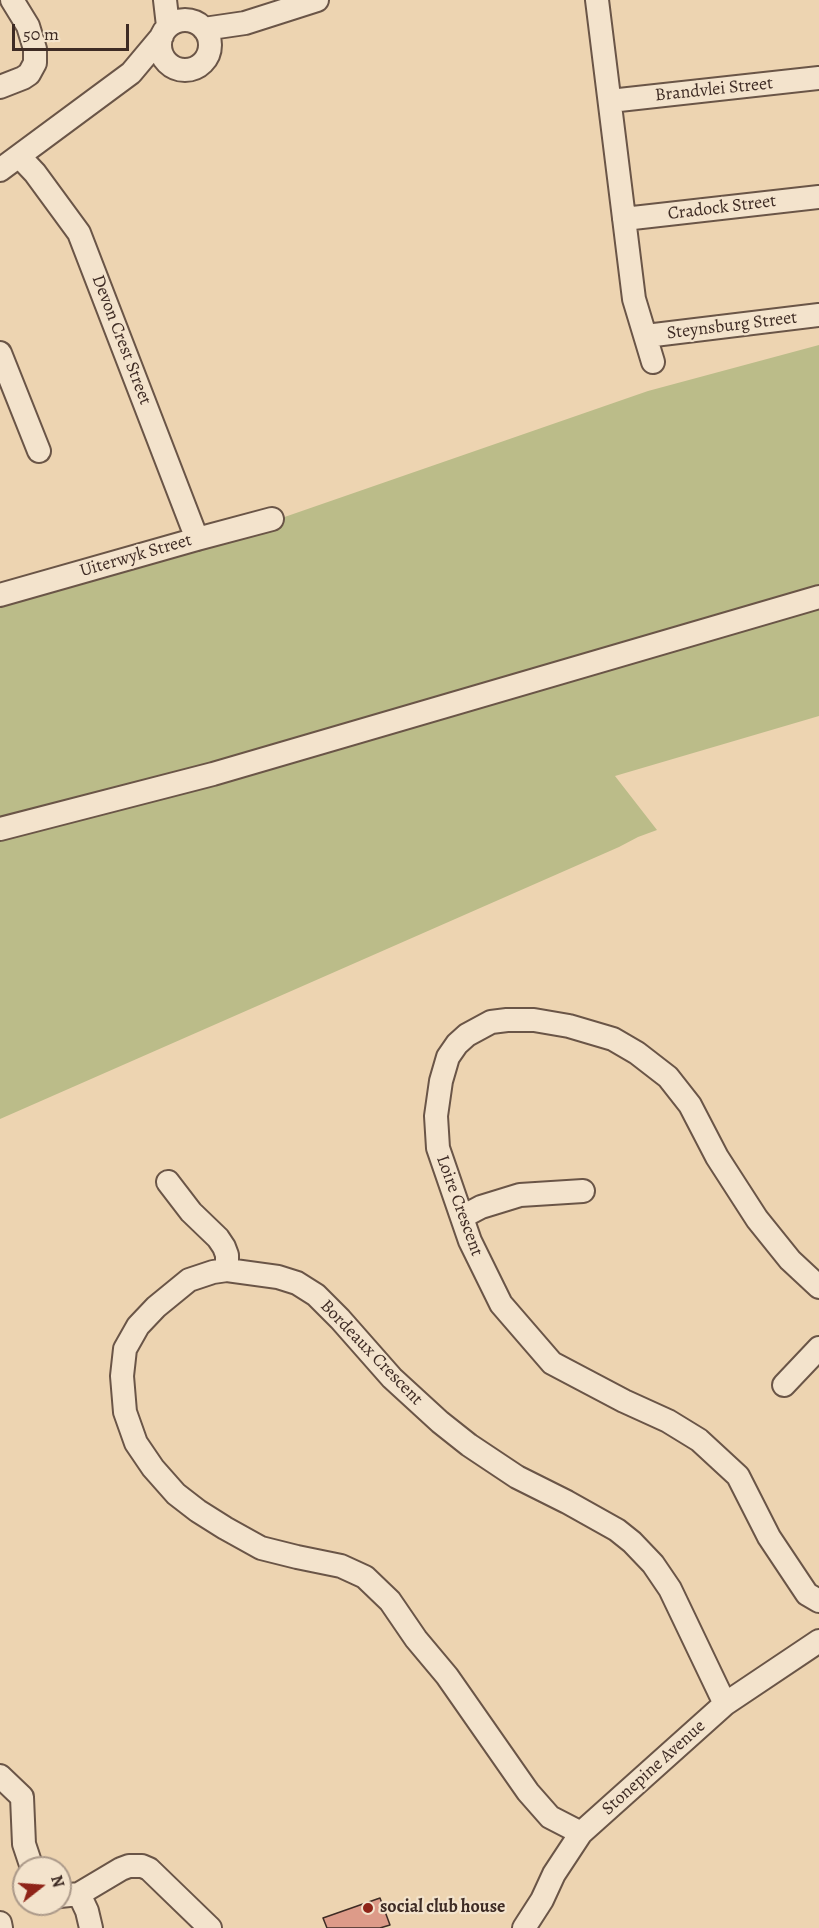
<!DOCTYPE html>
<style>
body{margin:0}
#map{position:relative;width:819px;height:1928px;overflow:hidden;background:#edd4b1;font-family:Alegreya,serif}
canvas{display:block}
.north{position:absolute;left:12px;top:1856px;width:60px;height:60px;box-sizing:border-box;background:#f3e3cc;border:2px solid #ab9989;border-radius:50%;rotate:73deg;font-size:16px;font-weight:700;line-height:24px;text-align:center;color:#3e2b24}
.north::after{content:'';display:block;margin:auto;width:21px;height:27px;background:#8f2418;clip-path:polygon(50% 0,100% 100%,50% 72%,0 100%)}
.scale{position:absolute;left:12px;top:24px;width:117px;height:27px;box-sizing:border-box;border:3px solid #3e2b24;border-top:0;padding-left:8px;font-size:18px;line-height:21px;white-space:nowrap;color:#3e2b24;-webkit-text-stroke:4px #f3e3cc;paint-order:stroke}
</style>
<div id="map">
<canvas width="819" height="1928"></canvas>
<div class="north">N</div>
<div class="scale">50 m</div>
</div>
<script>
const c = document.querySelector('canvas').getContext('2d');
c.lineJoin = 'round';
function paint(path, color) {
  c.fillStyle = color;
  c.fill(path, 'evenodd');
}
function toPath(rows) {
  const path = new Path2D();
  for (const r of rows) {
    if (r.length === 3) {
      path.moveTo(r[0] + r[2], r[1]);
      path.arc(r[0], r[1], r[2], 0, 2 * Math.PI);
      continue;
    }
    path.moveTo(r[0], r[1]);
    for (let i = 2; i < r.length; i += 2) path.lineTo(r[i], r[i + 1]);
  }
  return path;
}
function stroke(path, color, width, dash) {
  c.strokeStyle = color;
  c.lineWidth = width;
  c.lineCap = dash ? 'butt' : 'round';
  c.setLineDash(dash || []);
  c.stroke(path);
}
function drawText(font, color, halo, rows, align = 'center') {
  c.font = font + ' Alegreya,serif';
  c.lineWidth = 4.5;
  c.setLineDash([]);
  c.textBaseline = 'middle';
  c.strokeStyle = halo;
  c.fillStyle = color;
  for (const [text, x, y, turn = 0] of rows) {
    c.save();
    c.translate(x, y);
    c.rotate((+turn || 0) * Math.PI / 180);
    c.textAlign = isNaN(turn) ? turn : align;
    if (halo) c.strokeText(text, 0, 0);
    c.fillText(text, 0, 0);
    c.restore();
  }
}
paint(toPath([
 [819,345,819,716,615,776,657,830,638,837,619,847,0,1119,0,601,273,521,648,391]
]), '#bbbc89');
const building = toPath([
 [380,1898,390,1925,380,1928,327,1928,323,1918,380,1898]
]);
paint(building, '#dd9b89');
stroke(building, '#3e2b24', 1.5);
const minor = toPath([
 [165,0,168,26],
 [597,0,634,299,653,362],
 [185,45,25],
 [204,29,245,23,317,0],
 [0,87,23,78,29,74,35,63,35,49,28,26,12,0],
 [610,101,819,78],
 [19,156,35,173,79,233,197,539],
 [0,170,131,73,162,36],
 [624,219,819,197],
 [646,336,819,315],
 [0,353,39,451],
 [0,595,197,539,272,519],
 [0,829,213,774,819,597],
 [168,1182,191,1212,218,1238,224,1247,227,1255,227,1270],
 [462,1217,481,1207,520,1195,583,1191],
 [819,1287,790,1260,757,1219,717,1157,690,1105,668,1077,637,1053,613,1039,569,1026,534,1020,507,1020,491,1022,467,1035,457,1044,448,1057,441,1081,436,1116,438,1148,470,1241,501,1304,552,1363,624,1401,668,1421,699,1440,738,1476,769,1537,807,1594,819,1601],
 [784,1385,819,1348],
 [0,1776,22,1797,24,1844,32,1868],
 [581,1833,550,1817,528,1792,447,1676,416,1639,390,1601,365,1577,341,1566,297,1557,261,1548,225,1528,198,1511,176,1494,153,1468,136,1443,125,1412,122,1376,125,1349,138,1326,156,1307,189,1280,213,1272,227,1270,278,1277,297,1283,316,1295,340,1319,392,1378,440,1422,469,1445,517,1477,567,1502,617,1530,632,1542,653,1564,670,1589,725,1704],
 [79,1894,87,1911,91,1928],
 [60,1896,79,1894,121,1869,129,1866,142,1866,149,1869,210,1928],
 [0,1923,1,1928],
 [524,1928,542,1900,554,1874,581,1833,725,1704,819,1641]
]);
stroke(minor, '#6a5547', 26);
stroke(minor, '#f3e3cc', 22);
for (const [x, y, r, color] of [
 [368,1908,6,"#8f2418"]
]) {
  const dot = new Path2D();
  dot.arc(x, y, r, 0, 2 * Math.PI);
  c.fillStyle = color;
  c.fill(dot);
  stroke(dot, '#f3e3cc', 2);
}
drawText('18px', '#3e2b24', '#f3e3cc', [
 ["Brandvlei Street",714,90,-6],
 ["Cradock Street",722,208,-7],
 ["Steynsburg Street",732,326,-7],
 ["Devon Crest Street",121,340,69],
 ["Uiterwyk Street",136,556,-16],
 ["Loire Crescent",459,1206,70],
 ["Bordeaux Crescent",371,1353,46],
 ["Stonepine Avenue",654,1768,-42]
]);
drawText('bold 18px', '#3e2b24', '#f3e3cc', [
 ["social club house",380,1908]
], 'left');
</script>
